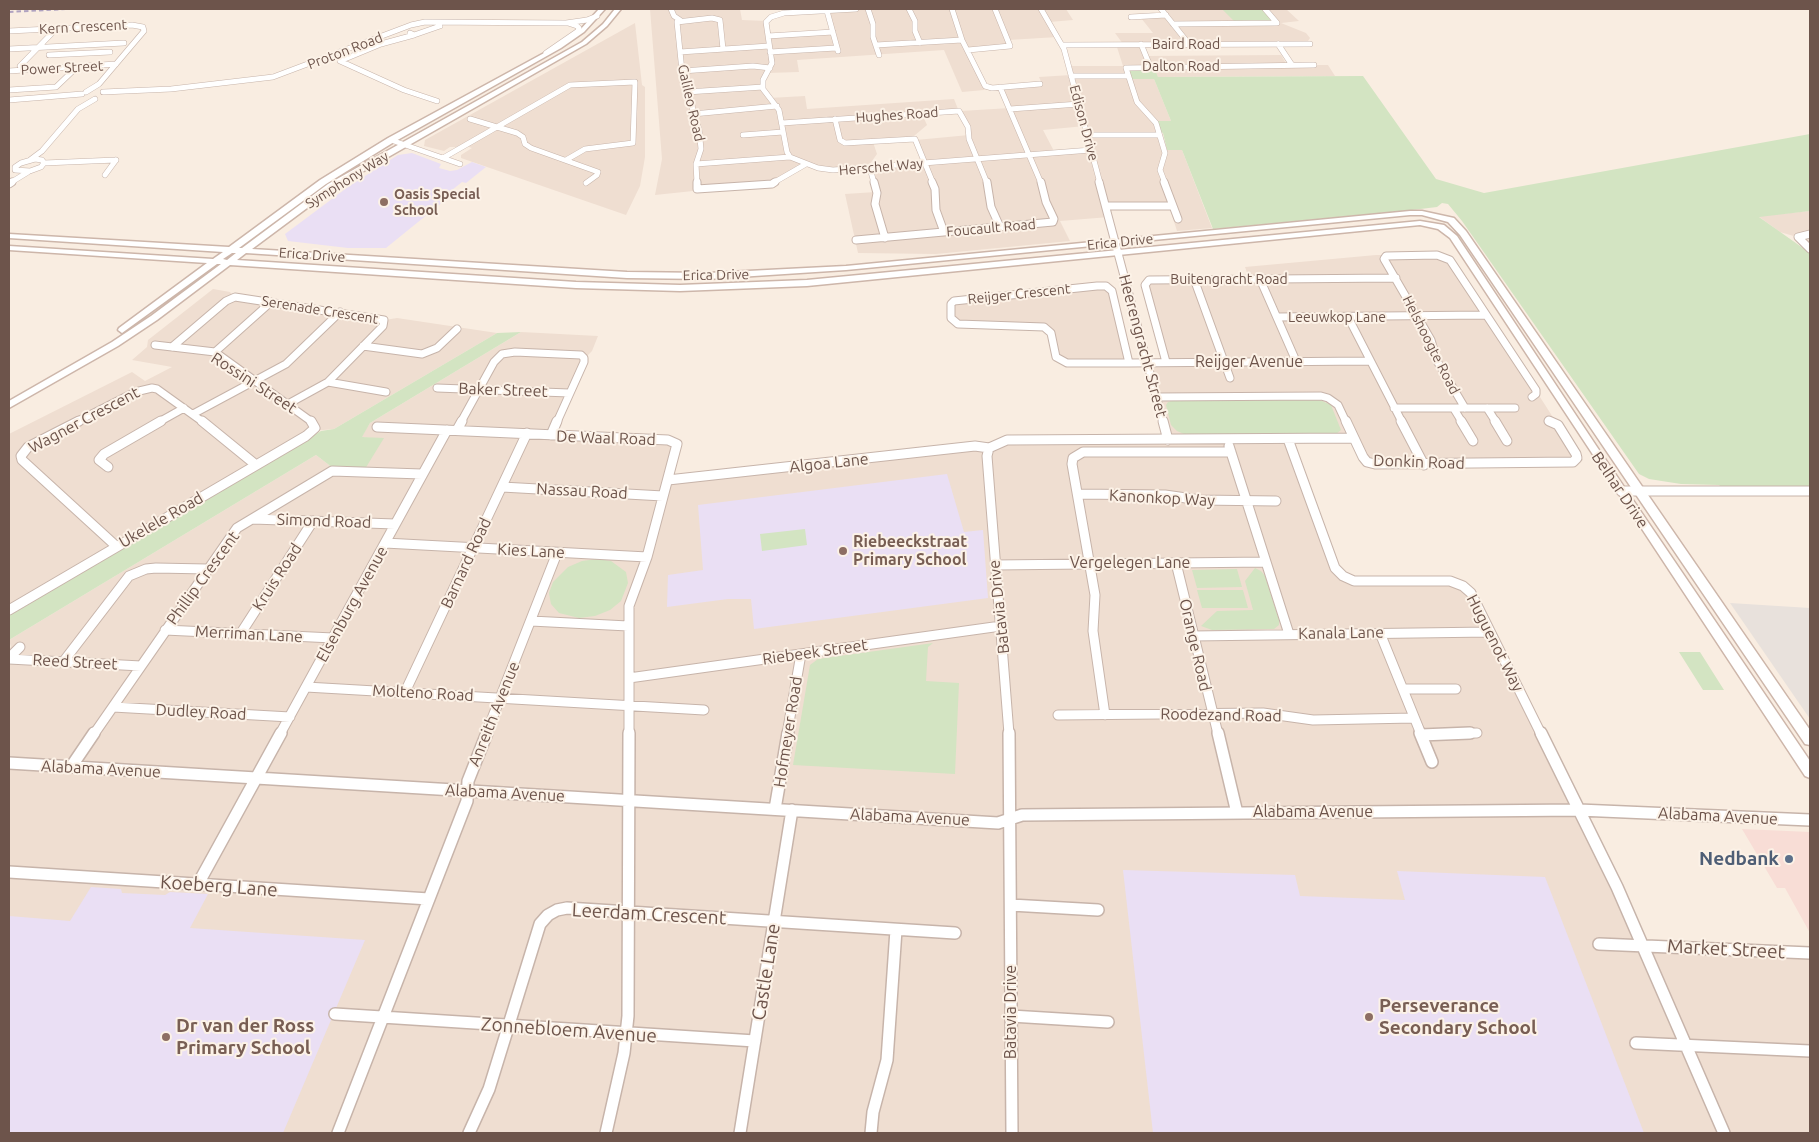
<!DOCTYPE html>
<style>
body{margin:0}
#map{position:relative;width:1819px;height:1142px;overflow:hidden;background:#f9ede1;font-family:Ubuntu,sans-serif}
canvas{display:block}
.frame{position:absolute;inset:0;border:10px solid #6d544b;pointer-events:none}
</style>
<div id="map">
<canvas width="1819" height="1142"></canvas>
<div class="frame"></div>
</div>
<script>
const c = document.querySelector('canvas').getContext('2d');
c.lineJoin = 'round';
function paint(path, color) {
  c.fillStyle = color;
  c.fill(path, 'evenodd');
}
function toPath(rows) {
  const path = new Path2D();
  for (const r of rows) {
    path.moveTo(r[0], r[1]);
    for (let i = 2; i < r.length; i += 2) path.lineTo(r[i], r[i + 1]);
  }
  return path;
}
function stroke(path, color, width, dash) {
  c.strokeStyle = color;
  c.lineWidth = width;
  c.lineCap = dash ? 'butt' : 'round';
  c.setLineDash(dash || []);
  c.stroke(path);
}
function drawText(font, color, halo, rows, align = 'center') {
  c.font = font + ' Ubuntu,sans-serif';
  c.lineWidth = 4;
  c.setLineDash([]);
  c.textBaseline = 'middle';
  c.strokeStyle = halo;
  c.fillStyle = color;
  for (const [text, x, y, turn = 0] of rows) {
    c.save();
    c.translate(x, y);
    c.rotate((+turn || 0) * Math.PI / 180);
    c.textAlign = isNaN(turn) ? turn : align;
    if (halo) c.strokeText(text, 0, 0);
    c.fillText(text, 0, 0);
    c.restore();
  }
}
paint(toPath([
 [650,9,740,9,742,20,767,21,768,36,832,32,826,11,798,13,797,9,1066,9,1073,20,1049,22,1058,37,1008,40,1010,46,969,51,987,87,984,90,962,92,944,50,797,60,799,72,767,73,763,83,769,98,805,96,807,109,954,99,958,109,922,114,927,125,914,136,907,139,873,142,877,154,867,168,837,170,806,165,778,182,655,195,662,159],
 [1161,9,1286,9,1299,21,1281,23,1306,33,1310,38,1308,41,1310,43,1141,44,1146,56,1281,55,1287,65,1328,65,1335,76,1158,77,1153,66,1124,66,1128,79,1154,79,1171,121,1156,121,1165,150,1182,150,1212,228,1177,231,1170,209,1107,207,1109,217,1060,221,1070,241,936,254,858,253,845,194,876,192,870,168,925,163,916,140,969,135,961,111,1010,108,1000,87,1042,84,1039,77,1071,75,1069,66,1123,66,1116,44,1123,44,1115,33,1153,33,1141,18,1166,16],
 [1085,126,1091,150,1055,153,1043,130],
 [635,23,642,85,645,87,645,157,640,186,626,215,461,158,461,155,472,148,463,145,459,147,450,147,444,151,424,146,425,140],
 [1810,211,1810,250,1797,237,1780,232,1758,216],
 [1376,255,1437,255,1453,261,1579,458,1366,462,1352,439,1289,439,1336,567,1349,578,1463,585,1644,942,1810,950,1810,1133,9,1133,9,649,11,647,9,640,316,455,329,465,331,468,383,439,361,437,370,423,521,332,598,336,592,351,585,358,552,434,674,440,669,479,1007,440,1169,439,1148,362,1164,361,1142,285,1150,279,1249,278,1245,267],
 [1109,287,1130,364,1059,360,1049,330,953,322,954,300],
 [213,289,230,292,234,297,385,320,397,318,497,333,334,429,313,431,9,610,9,434,132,372,145,381,172,367,132,360,147,347,148,340]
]), '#efded1');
paint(toPath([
 [1742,829,1810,832,1810,933,1785,888,1777,888]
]), '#f8ddd6');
paint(toPath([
 [1730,603,1810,608,1810,719]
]), '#e8e1dc');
paint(toPath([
 [412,153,441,164,439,168,450,171,457,170,472,162,486,167,466,183,462,182,441,199,444,201,386,248,348,248,288,241,285,234,348,187,398,155],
 [947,474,964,532,983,530,988,598,754,629,751,599,728,599,667,607,668,575,703,570,698,505],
 [1123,870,1295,875,1300,896,1405,900,1397,871,1545,877,1644,1133,1153,1133],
 [91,887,121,889,122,893,165,895,170,892,208,894,190,928,365,940,283,1133,9,1133,9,916,70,921]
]), '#eadff4');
paint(toPath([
 [1222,9,1261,9,1274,21,1235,22],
 [1154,67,1158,77,1363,76,1436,179,1484,193,1810,134,1810,211,1759,217,1810,253,1810,486,1720,486,1719,485,1681,484,1649,479,1639,474,1462,221,1448,204,1442,203,1437,207,1412,210,1213,229,1182,150,1167,150,1163,133,1160,132,1157,121,1171,121,1154,79,1131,79,1128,68],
 [521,332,370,423,362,437,384,438,365,469,331,468,329,465,316,455,9,640,9,614,321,431,334,429,497,333],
 [1175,400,1320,400,1331,405,1341,430,1336,434,1184,434,1177,431,1171,425,1166,405,1168,402],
 [805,529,807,545,762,551,760,534],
 [597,559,611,561,626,572,628,583,621,601,610,610,595,616,579,618,559,613,551,604,550,599,549,593,553,582,568,567,582,561],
 [1255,568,1261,571,1265,576,1279,620,1279,625,1274,629,1212,630,1201,626,1217,611,1253,610,1245,581],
 [1237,569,1242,587,1197,588,1192,570],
 [1197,590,1243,590,1248,608,1202,608],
 [933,643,928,647,926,681,959,683,955,774,793,765,810,665,818,659],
 [1679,652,1700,652,1724,690,1703,690]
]), '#d3e4c2');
const streetFar3 = toPath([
 [671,9,674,16,680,20],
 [856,9,784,13,771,17,766,22,772,63,763,80,763,89,779,110,787,152,790,157,818,168,833,170,1091,150],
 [868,9,873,24,873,37,879,55],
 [909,9,915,21,915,31,920,43],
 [952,9,962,40,985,86,992,88,1040,84],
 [1041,9,1064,49,1100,183],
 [1161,9,1189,44],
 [827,11,838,51],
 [1131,17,1166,15],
 [1173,24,1277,23,1265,9],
 [9,31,132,25,143,27,144,31,99,84,86,92],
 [410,33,414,35,440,26],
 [414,35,381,44,340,61,404,90,437,101],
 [768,36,833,32],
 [1141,44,1150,66],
 [1278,44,1292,65],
 [876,45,962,40],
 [1063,45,1310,44],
 [9,49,124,43],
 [968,50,1010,46,995,9],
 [680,52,769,46],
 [770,52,836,48],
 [546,53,578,31,579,28,577,26,568,23],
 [49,55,110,52],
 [20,66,56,29],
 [9,71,116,64],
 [682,71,753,66,770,68],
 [1071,76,1127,76],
 [1000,87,1041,183],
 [9,90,56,87,77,67],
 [103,92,171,89,273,77,411,25,425,22,566,23,587,20,597,16],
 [687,92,763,87],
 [9,100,82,94],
 [1010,109,1079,104],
 [693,114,777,106],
 [470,119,517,133,523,137,525,144,531,148,598,172,597,175,586,183],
 [835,119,840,140,845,143,915,139,933,183],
 [782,123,959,111,968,127,969,139,987,183],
 [743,135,783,132],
 [1087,135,1159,135],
 [391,140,460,164],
 [443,158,570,85,635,82,633,143,585,149,566,160],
 [35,159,42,160,44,163,41,167,30,171,15,170,15,167,21,163,35,159],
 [30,160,42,151,78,109,95,99],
 [44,163,116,160],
 [696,164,790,157],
 [870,168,874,183],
 [105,175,116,160],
 [10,183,28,172],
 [697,183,696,164,701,149,699,129,693,114,692,103,686,89,685,77,682,71,677,22,712,18,720,20,723,49],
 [773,183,806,164],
 [1165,183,1160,170,1165,153,1156,123,1137,102,1126,68,1314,65]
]);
const streetFar2 = toPath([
 [697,182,697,189,772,184,775,182],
 [874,182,877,193,875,204,885,238],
 [932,182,935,189,936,210,944,232],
 [987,182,991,207,1000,227],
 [1099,182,1163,422],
 [1164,182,1178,219],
 [9,184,12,182],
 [1106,206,1173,206],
 [1810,234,1798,237,1810,249],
 [856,240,1053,222,1054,219,1046,202,1041,182],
 [1194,279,1230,378],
 [1260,279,1296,361],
 [1097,286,1106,286,1112,291,1129,363,1067,363,1056,357,1051,333,1044,327,958,324,951,318,951,304,954,301,1097,286],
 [1277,317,1486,315],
 [1348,317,1402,422],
 [155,345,215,352,312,422],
 [363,346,422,354,437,348,457,329],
 [172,347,226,301,235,297,384,320,383,326,328,382,288,404],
 [215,352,271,302],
 [1166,362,1145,285,1149,280,1396,278],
 [1129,363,1369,361],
 [328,382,386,392],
 [437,388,569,393],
 [1157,397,1321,396,1328,398,1338,405,1346,422],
 [1394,408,1515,408],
 [1465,408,1437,361,1431,340,1384,259,1386,256,1437,255,1450,260,1536,390,1536,394,1532,397],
 [1487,408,1496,422],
 [1454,409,1462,422],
 [193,414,286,364,340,312],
 [1549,421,1552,422],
 [76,422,135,392,152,388,157,389,203,422],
 [159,422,184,408],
 [461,422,494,362,502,354,515,352,581,355,584,358,584,362,557,422]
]);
const streetFar1 = toPath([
 [79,421,28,447,21,456,22,460,116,546],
 [202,421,256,465],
 [1163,421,1168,440],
 [1346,421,1363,457,1367,462,1375,464,1573,462,1577,458,1576,454,1558,425,1549,421],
 [1401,421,1424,465],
 [1461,421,1473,441],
 [1495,421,1507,441],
 [377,427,668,440,677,444,647,557,629,606,629,734],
 [457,430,462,421],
 [551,435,557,421],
 [1288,439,1335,568,1343,576,1354,581,1450,581,1463,586,1471,593,1541,734],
 [1229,446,1289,634],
 [108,467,99,460,104,454,161,421],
 [668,480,975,446,989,448],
 [502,487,663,496],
 [1621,491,1810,491],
 [1078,494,1165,495,1200,500,1276,501],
 [253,519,395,524],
 [385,543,647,557],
 [1176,563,1218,734],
 [995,565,1266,562],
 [9,610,306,436,315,428,311,421],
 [531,621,628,626],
 [165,630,333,638],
 [241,633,313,521],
 [1380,633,1421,734],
 [1193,636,1490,632],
 [9,658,20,647],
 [9,659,141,666],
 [63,662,129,576,146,569,156,568,207,569],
 [629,678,1001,626],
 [306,687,704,710],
 [1403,689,1456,689],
 [405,692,527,433],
 [113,707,290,717],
 [1058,715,1263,713,1313,720,1414,718],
 [1105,715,1093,631,1095,595,1072,464,1073,458,1083,452,1231,452],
 [94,734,237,528,332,471,422,474],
 [280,734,447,430],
 [486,734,557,553],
 [787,734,801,654],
 [1009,734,987,456,989,448,1007,440,1354,438],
 [1435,734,1477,733]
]);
const street = toPath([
 [1009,733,1012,1133],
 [1218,733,1237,813],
 [1420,733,1432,762],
 [1541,733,1617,887,1724,1133],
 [1421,735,1470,733],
 [9,763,998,823,1022,815,1579,810,1810,820],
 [71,767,94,733],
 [775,809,788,733],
 [9,872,429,899],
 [198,884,281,733],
 [1011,905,1098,910],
 [1599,944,1810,953],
 [335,1014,755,1041],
 [1011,1016,1108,1022],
 [1636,1043,1810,1051],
 [338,1133,467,801,468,781,487,733],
 [469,1133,489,1089,540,924,548,915,557,910,567,908,955,933],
 [606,1133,624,1053,628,1016,629,733],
 [740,1133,792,810],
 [871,1133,873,1112,887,1060,896,930]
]);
const secondary = toPath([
 [599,9,605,9,584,32,561,48,394,142,326,184,239,248,242,248,328,184,582,42,603,24,615,9,621,9,607,26,586,44,334,188,252,249,627,272,708,273,846,266,1410,211,1422,211,1454,218,1466,231,1810,730,1810,745,1805,744,1460,235,1448,222,1422,215,1410,215,846,270,708,279,627,278,246,253,237,260,576,282,680,285,807,280,1420,221,1444,225,1457,236,1597,447,1810,761,1810,778,1805,776,1450,238,1438,229,1420,225,807,286,680,291,576,288,230,265,157,320,118,346,9,408,9,401,112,342,151,316,221,264,217,264,122,333,118,330,119,328,207,263,9,250,9,246,213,259,223,252,9,238,9,234,229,247,320,180,388,138,557,46,580,30,599,9],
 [232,253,236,253,227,260,223,259,232,253]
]);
stroke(streetFar3, '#c7b4aa', 6);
stroke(streetFar2, '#c7b4aa', 9);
stroke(streetFar1, '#c7b4aa', 11);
stroke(street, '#c7b4aa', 14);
stroke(secondary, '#cdb6aa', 3);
stroke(streetFar3, '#fff', 5);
stroke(streetFar2, '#fff', 7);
stroke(streetFar1, '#fff', 9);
stroke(street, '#fff', 11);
paint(secondary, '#fff');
stroke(toPath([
 [9,12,66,9]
]), '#afa2c0', 2, [4.5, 3]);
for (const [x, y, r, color] of [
 [384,202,5,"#8d6e63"],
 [843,551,5,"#8d6e63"],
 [1789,859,5,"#5c6f8a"],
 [1369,1017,5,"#8d6e63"],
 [166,1037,5,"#8d6e63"]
]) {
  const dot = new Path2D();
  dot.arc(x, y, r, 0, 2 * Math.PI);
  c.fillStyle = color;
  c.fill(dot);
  stroke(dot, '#fcf2e7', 2);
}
drawText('14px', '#6d544b', '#fcf2e7', [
 ["Kern Crescent",83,27,-3],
 ["Baird Road",1186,44],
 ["Proton Road",345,51,-21],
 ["Dalton Road",1181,66],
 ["Power Street",62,68,-3],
 ["Galileo Road",691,103,77],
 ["Hughes Road",897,115,-4],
 ["Edison Drive",1084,123,75],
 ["Herschel Way",881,167,-5],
 ["Symphony Way",347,180,-32],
 ["Foucault Road",991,228,-5],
 ["Erica Drive",1120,242,-6],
 ["Erica Drive",312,255,4],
 ["Erica Drive",716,275,-1],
 ["Buitengracht Road",1229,279],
 ["Reijger Crescent",1019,294,-6],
 ["Serenade Crescent",320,310,9],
 ["Leeuwkop Lane",1337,317],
 ["Helshoogte Road",1431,345,63]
]);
drawText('bold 14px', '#785e54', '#fcf2e7', [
 ["Oasis Special",394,194],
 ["School",394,210]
], 'left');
drawText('16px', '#6d544b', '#fcf2e7', [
 ["Heerengracht Street",1143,346,75],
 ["Reijger Avenue",1249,362],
 ["Rossini Street",254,383,33],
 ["Baker Street",503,390,2],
 ["Wagner Crescent",84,420,-28],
 ["De Waal Road",606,438,2],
 ["Donkin Road",1419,462,2],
 ["Algoa Lane",829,463,-6],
 ["Belhar Drive",1620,490,56],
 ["Nassau Road",582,491,3],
 ["Kanonkop Way",1162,498,3],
 ["Ukelele Road",161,520,-30],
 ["Simond Road",324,521,2],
 ["Kies Lane",531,551,3],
 ["Barnard Road",466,563,-65],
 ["Vergelegen Lane",1130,563],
 ["Kruis Road",277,577,-57],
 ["Phillip Crescent",203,578,-54],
 ["Elsenburg Avenue",352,604,-61],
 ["Batavia Drive",999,607,-96],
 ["Kanala Lane",1341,633,-1],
 ["Merriman Lane",249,634,3],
 ["Huguenot Way",1495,643,63],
 ["Orange Road",1195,645,77],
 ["Riebeek Street",815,652,-8],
 ["Reed Street",75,662,3],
 ["Molteno Road",423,693,3],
 ["Dudley Road",201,712,3],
 ["Anreith Avenue",494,714,-68],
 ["Roodezand Road",1221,715,1],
 ["Hofmeyer Road",788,732,-81],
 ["Alabama Avenue",101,769,3],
 ["Alabama Avenue",505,793,3],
 ["Alabama Avenue",1313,812],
 ["Alabama Avenue",1718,816,3],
 ["Alabama Avenue",910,817,3],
 ["Batavia Drive",1011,1012,-90]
]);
drawText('bold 16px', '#785e54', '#fcf2e7', [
 ["Riebeeckstraat",853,542],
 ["Primary School",853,560]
], 'left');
drawText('bold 19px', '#4e5e75', '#fcf2e7', [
 ["Nedbank",1779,859]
], 'right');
drawText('19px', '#6d544b', '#fcf2e7', [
 ["Koeberg Lane",219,886,4],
 ["Leerdam Crescent",649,914,3],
 ["Market Street",1726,949,3],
 ["Castle Lane",766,972,-81],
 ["Zonnebloem Avenue",569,1030,4]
]);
drawText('bold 19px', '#785e54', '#fcf2e7', [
 ["Perseverance",1379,1006],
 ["Secondary School",1379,1028],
 ["Dr van der Ross",176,1026],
 ["Primary School",176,1048]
], 'left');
</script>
